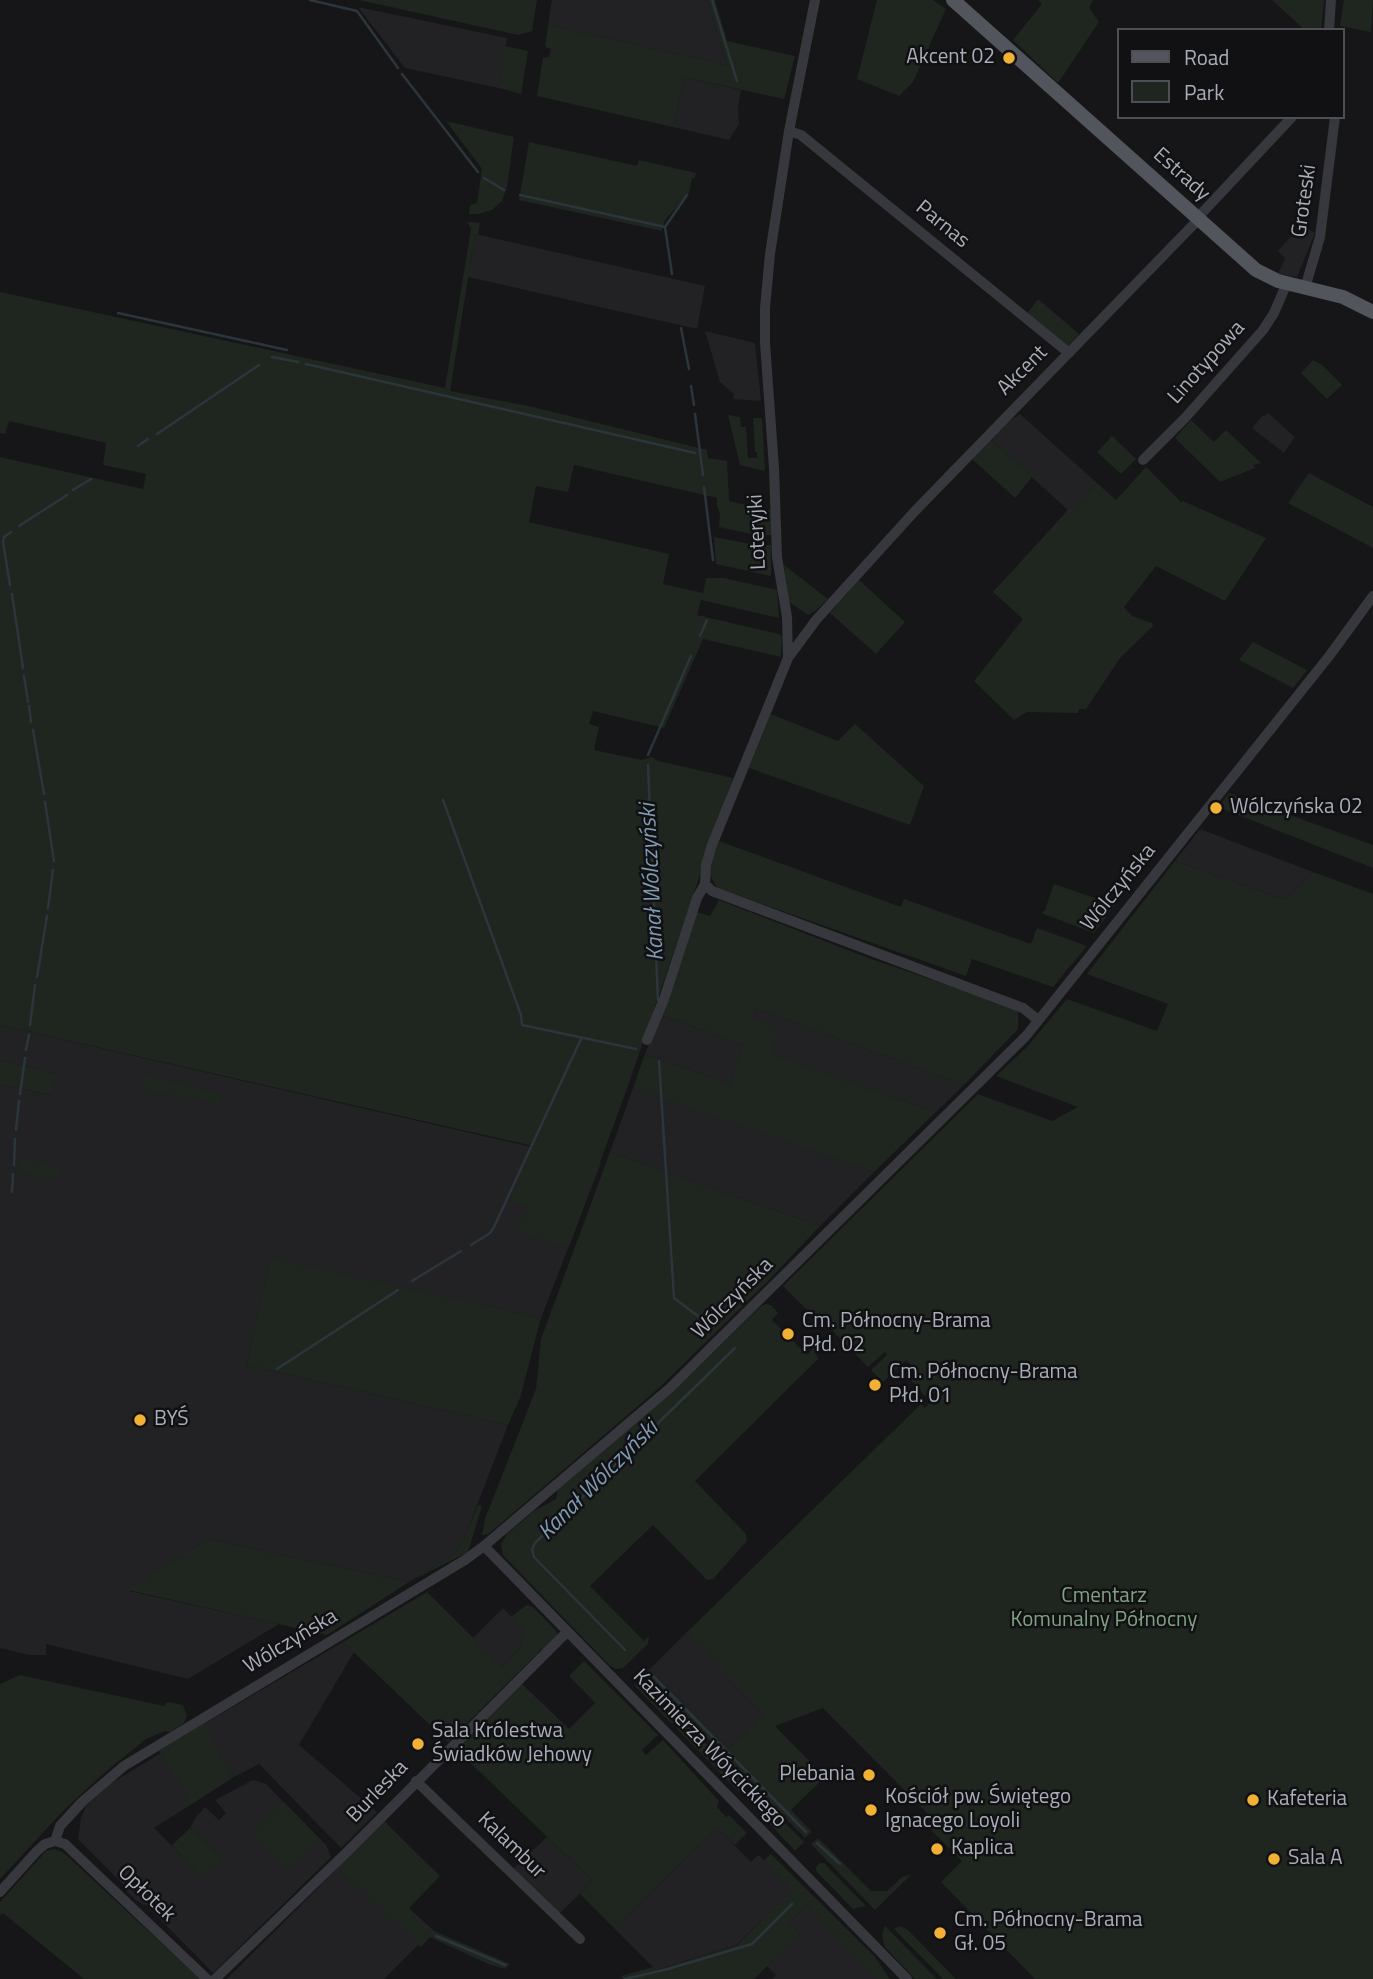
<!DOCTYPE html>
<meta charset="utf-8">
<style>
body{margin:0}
#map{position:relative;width:1373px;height:1979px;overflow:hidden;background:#161618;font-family:"Titillium Web",sans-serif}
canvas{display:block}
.legend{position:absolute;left:1117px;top:28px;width:228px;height:91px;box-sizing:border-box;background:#111113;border:2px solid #4d4f55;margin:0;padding:9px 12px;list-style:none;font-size:21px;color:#a8adb8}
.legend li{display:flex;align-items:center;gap:14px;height:35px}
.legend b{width:35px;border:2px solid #4d4f55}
</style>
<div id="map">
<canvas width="1373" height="1979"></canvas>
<ul class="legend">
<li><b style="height:9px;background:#53555c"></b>Road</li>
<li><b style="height:19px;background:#1e261f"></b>Park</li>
</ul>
</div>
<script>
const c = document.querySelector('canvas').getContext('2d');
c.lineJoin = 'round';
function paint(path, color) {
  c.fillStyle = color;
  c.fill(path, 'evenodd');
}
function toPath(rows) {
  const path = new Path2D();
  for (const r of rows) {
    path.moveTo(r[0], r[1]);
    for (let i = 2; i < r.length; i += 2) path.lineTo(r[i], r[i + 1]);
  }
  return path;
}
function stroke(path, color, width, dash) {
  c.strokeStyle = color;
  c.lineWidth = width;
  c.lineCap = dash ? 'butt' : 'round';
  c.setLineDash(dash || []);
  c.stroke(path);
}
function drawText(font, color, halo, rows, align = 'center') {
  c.font = font + ' "Titillium Web",sans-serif';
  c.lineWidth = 5;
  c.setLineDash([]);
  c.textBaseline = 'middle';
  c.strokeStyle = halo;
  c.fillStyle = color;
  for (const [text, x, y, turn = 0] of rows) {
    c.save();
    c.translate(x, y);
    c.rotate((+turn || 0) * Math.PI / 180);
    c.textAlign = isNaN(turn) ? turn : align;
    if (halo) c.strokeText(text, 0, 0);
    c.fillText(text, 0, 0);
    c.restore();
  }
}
paint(toPath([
 [552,0,707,0,727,65,548,25],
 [358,7,507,38,499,88,405,68],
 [684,77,741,90,738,108,739,124,729,140,673,127],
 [1301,225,1315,233,1297,277,1278,274,1285,258,1278,251],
 [475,234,705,286,697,329,468,277],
 [705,331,755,343,761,401,733,399,734,394,720,382],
 [1268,413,1295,437,1284,453,1252,428,1263,415,1265,416],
 [1020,414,1097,483,1068,510,991,440,1008,422],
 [1200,829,1313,872,1286,900,1175,861],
 [755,1008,964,1085,936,1112,769,1054,753,1018],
 [661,1015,743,1045,730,1084,645,1054],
 [0,1025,601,1163,541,1318,270,1259,247,1365,508,1425,464,1539,454,1555,409,1582,208,1539,129,1591,279,1624,188,1679,46,1644,46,1655,29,1655,0,1648,0,1084,50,1095,55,1074,0,1060],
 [633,1088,669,1099,874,1172,820,1226,610,1152],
 [503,1608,522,1628,522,1646,503,1667,473,1638],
 [685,1634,762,1713,729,1748,650,1669],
 [343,1642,354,1652,299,1745,377,1812,341,1848,259,1764,234,1777,202,1725],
 [161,1753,192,1804,154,1828,205,1878,224,1861,190,1828,195,1818,205,1807,219,1820,226,1813,215,1800,253,1780,266,1784,326,1845,331,1857,213,1973,145,1904,144,1905,136,1900,123,1888,125,1886,78,1839,81,1818,86,1806,110,1784],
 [717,1828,751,1862,758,1855,761,1857,793,1890,736,1945,656,1970,614,1928],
 [547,1837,593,1881,559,1914,513,1869],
 [338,1868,419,1944,384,1979,227,1979],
 [807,1905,876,1977,876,1979,772,1979,776,1975,767,1966,800,1934,789,1923]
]), '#222225');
paint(toPath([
 [359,0,537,0,532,31,518,35],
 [707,0,715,0,727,41,795,56,784,99,684,77,673,127,537,96,543,58,549,57,551,49,545,47,548,25,727,65],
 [877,0,933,0,946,9,913,82,899,96,857,79],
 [1038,0,1093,0,1089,8,1099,22,1058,83,1013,40,1042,4],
 [1272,0,1324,0,1321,30,1305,30],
 [1344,0,1373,0,1371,32,1340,26],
 [505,46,528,51,521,94,499,88],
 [446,121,514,137,507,187,502,201,492,210,479,214,469,214,470,205,477,203,482,169],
 [529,142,637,166,639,160,696,173,695,178,692,178,689,193,665,220,662,231,519,200],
 [467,222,480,223,478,235,475,234,450,391,533,407,707,450,708,458,727,461,729,501,772,511,772,535,756,535,719,527,720,513,717,506,717,498,574,465,568,492,536,486,529,522,669,554,663,584,703,593,706,578,724,578,777,590,779,618,701,600,697,615,779,634,782,637,781,657,703,639,664,728,593,711,589,724,599,727,594,750,641,760,652,757,658,761,733,778,629,1083,569,1247,515,1232,528,1207,509,1202,533,1146,0,1025,0,457,143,489,146,474,103,465,106,443,9,421,5,434,0,433,0,292,445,388,471,229],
 [1038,299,1079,334,1068,346,1026,315],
 [1313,360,1322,365,1342,385,1327,399,1301,373],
 [728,415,740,417,741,427,746,427,748,458,757,458,757,452,755,452,753,418,762,418,765,471,740,465],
 [1191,420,1214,442,1226,430,1261,463,1253,465,1255,468,1220,482,1175,438],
 [1112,436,1136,459,1121,474,1097,452],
 [991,440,1032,477,1015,498,972,459],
 [1146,467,1181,502,1183,501,1266,538,1225,601,1156,566,1124,607,1132,616,1152,623,1153,626,1120,658,1086,709,1079,709,1078,713,1027,712,1014,720,974,681,1023,619,993,592,1068,510,1097,483,1116,500],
 [1309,473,1373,507,1373,548,1288,503],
 [714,537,756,545,771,545,771,576,716,564],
 [784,565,828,599,815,611,808,615,789,602],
 [859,580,905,622,876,654,830,613],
 [1253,642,1307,670,1293,688,1239,660],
 [771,714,838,741,855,724,924,786,910,825,749,768],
 [1229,793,1373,845,1373,868,1218,807],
 [719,841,901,907,904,899,1031,944,1037,928,1087,946,1053,987,972,959,966,976,717,888,710,875,710,868],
 [1175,861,1286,900,1313,872,1373,894,1373,1979,1035,1979,941,1882,962,1861,928,1827,934,1820,823,1708,775,1726,825,1777,791,1810,812,1832,805,1838,644,1674,650,1669,729,1748,762,1713,685,1634,921,1404,925,1408,937,1396,931,1390,925,1396,911,1380,918,1372,906,1360,883,1382,871,1370,887,1355,885,1352,868,1367,827,1325,824,1327,783,1286,978,1094,1052,1121,1078,1107,996,1076,1027,1047,1067,999,1157,1031,1168,1004,1087,974],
 [1054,884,1115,905,1094,933,1041,913,1045,910],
 [719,900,871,959,1018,1009,1018,1029,964,1085,755,1008,753,1018,778,1027,770,1054,936,1112,874,1172,633,1088,645,1054,730,1084,743,1045,661,1015,697,912,710,916],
 [0,1060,56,1074,51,1095,0,1084],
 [143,1075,223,1094,219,1106,207,1101,144,1090],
 [610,1152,820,1226,767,1282,660,1387,498,1526,488,1534,482,1535,485,1519,536,1389,541,1339],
 [21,1160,39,1161,57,1167,61,1171,60,1176,55,1179,24,1173,19,1167],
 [270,1258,541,1318,520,1398,508,1425,247,1365],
 [766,1304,771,1305,778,1313,772,1320,807,1355,814,1348,818,1359,695,1481,746,1534,747,1541,713,1579,707,1580,653,1525,590,1586,644,1641,649,1636,648,1644,623,1668,616,1669,610,1666,503,1555,501,1544,508,1533,534,1511,556,1499,558,1488,675,1390,761,1306],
 [478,1505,482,1506,468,1552,409,1582,327,1635,128,1590,208,1539,409,1582,454,1555,464,1539],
 [427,1592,503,1667,522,1646,522,1628,511,1617,524,1607,528,1605,534,1608,557,1632,557,1635,544,1650,542,1649,448,1742,343,1642],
 [584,1661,658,1735,642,1750,646,1755,663,1740,719,1801,717,1807,726,1817,729,1815,747,1833,735,1845,717,1828,614,1928,580,1894,593,1881,454,1747,520,1682,569,1729,595,1703,569,1676],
 [20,1675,164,1706,167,1702,183,1705,187,1716,184,1723,170,1732,165,1731,146,1739,104,1773,64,1810,0,1879,0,1684],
 [640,1675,679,1715,679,1718,675,1723,671,1723,635,1686],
 [683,1721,747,1784,742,1792,739,1792,677,1729],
 [203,1724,234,1777,192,1804,159,1751],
 [751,1789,804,1842,795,1851,745,1797],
 [284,1802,320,1839,288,1871,251,1834],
 [382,1819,440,1876,409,1908,434,1931,510,1964,505,1969,488,1964,430,1937,421,1947,338,1868,336,1866],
 [190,1828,224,1861,205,1879,172,1845],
 [818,1838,871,1891,887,1891,902,1877,912,1874,875,1910,811,1844],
 [54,1849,63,1852,200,1979,84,1979,3,1913,0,1915,0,1902,46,1851],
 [771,1854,875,1957,890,1979,876,1979,807,1905,789,1923,800,1934,754,1979,623,1979,621,1976,653,1967,657,1970,737,1945,792,1890,764,1860],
 [820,1863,824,1863,866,1906,853,1909,816,1871,816,1867],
 [885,1926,937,1979,915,1979,885,1947,882,1935],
 [900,1926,907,1929,956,1979,943,1979,894,1929]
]), '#1e261f');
stroke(toPath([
 [310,0,357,11,398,68],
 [712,0,737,81],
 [402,74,478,172],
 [484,178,504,190],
 [520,195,665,227],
 [672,274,665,227,687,195],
 [118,313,287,350],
 [681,328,689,369],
 [272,357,298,362],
 [306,364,695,453],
 [691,386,694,405],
 [695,414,703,475],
 [157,434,259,365],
 [138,446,148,439],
 [704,487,713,560],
 [73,490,91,479],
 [19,526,67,495],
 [10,585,3,542,4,537,11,532],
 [12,594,23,668],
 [700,636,707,620],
 [24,676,28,702],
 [29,706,31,722],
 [33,730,44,794],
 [648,755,691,656],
 [648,765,658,1000],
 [443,800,521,1015,522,1025,636,1049],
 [45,802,54,861],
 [48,908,53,870],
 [37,977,47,916],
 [30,1025,35,985],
 [26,1050,29,1035],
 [659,1061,674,1298,711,1326],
 [20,1094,25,1058],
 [16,1130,19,1101],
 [14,1165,15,1139],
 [12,1192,13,1174],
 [471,1245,490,1233,494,1227,581,1039],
 [412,1281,461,1251],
 [277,1369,398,1290],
 [625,1650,534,1557,532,1549,535,1543,735,1348],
 [652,1675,806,1832],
 [817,1843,840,1864],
 [436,1936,505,1965],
 [625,1979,668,1969,752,1944,792,1904]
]), '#2c353c', 2.5);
stroke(toPath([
 [1329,30,1331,0],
 [789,131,801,135,1069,353],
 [1305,288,1320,237,1335,117],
 [1143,460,1185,418,1263,330,1274,313,1287,283],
 [788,658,816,620,915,511,1195,223,1201,214,1292,117],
 [705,884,712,891,1023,1008,1038,1020],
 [647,1040,664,999,697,898,705,884,706,865,712,845,788,658,787,617,777,557,774,468,765,343,765,308,770,254,789,131,815,0],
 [484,1546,907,1979],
 [416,1781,580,1939],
 [55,1841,60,1826,82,1802,124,1766,465,1560,484,1546,670,1388,1026,1036,1330,655,1373,596],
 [55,1841,65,1844,207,1979],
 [0,1892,37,1851,45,1844,55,1841],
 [215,1979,345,1854,567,1632]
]), '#37383d', 10);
stroke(toPath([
 [953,0,1256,270,1278,281,1343,297,1373,312]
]), '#53555c', 14);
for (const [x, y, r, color] of [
 [1009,58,7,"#f2b134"],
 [1216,808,7,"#f2b134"],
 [788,1334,7,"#f2b134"],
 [875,1385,7,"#f2b134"],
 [140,1420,7,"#f2b134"],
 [418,1744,7,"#f2b134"],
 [869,1775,7,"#f2b134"],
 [1253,1800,7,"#f2b134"],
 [871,1810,7,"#f2b134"],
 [937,1849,7,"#f2b134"],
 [1274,1859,7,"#f2b134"],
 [940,1933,7,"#f2b134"]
]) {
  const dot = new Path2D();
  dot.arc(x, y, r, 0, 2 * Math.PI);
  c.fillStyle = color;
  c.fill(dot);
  stroke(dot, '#111113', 2.5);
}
drawText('21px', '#a8adb8', '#111113', [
 ["Akcent 02",995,58,"right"],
 ["Wólczyńska 02",1230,808],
 ["Cm. Północny-Brama",802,1322],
 ["Płd. 02",802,1346],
 ["Cm. Północny-Brama",889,1373],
 ["Płd. 01",889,1397],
 ["BYŚ",154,1420],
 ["Sala Królestwa",432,1732],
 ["Świadków Jehowy",432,1756],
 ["Plebania",855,1775,"right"],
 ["Kościół pw. Świętego",885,1798],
 ["Ignacego Loyoli",885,1822],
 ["Kafeteria",1267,1800],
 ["Kaplica",951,1849],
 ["Sala A",1288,1859],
 ["Cm. Północny-Brama",954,1921],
 ["Gł. 05",954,1945]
], 'left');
drawText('21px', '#a8adb8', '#111113', [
 ["Estrady",1181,175,42],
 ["Groteski",1305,201,-82],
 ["Parnas",942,225,39],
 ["Linotypowa",1207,363,-48],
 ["Akcent",1023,371,-45],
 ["Loteryjki",758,532,-93],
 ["Wólczyńska",1119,888,-51],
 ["Wólczyńska",733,1299,-45],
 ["Wólczyńska",291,1642,-31],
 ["Kazimierza Wóycickiego",709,1749,46],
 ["Burleska",378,1792,-46],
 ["Kalambur",511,1846,44],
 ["Opłotek",146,1894,44]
]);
drawText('21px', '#7fa381', '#111113', [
 ["Cmentarz",1104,1597],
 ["Komunalny Północny",1104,1621]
]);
drawText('italic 23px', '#7f9bb3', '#111113', [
 ["Kanał Wólczyński",653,882,-93],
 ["Kanał Wólczyński",599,1481,-45]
]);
</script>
